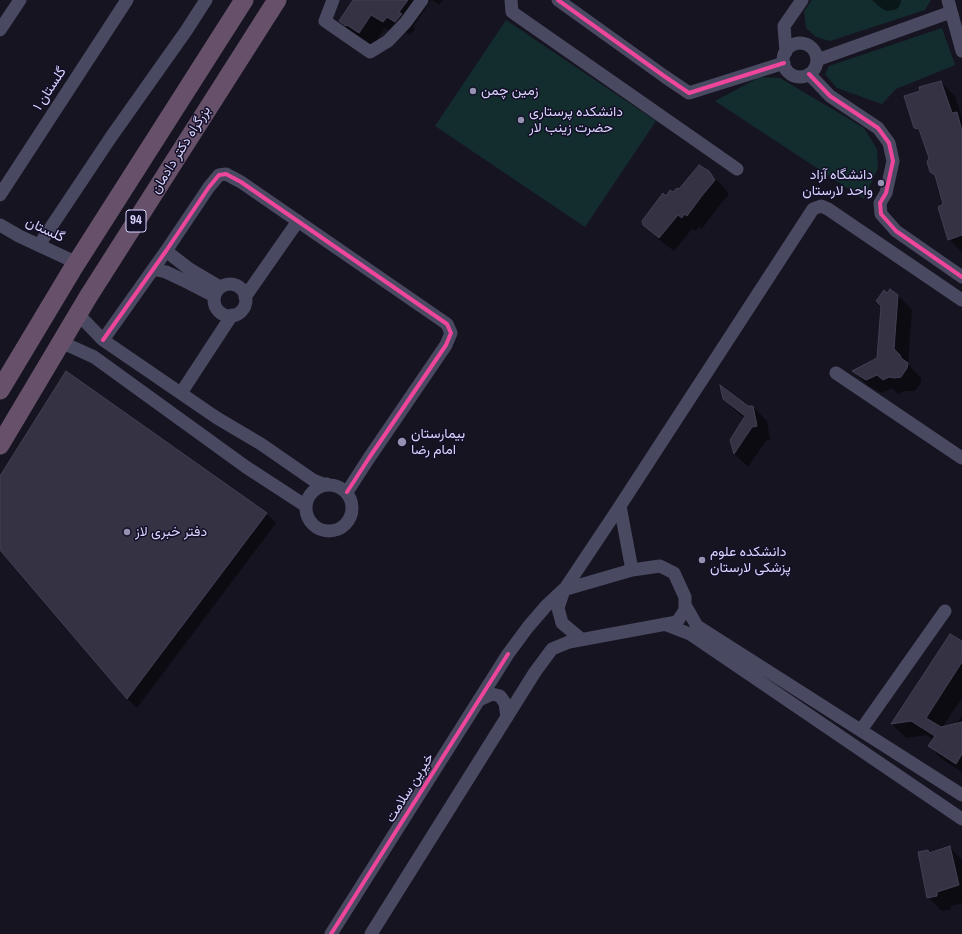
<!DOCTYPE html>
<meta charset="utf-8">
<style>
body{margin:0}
canvas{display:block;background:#161421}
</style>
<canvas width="962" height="934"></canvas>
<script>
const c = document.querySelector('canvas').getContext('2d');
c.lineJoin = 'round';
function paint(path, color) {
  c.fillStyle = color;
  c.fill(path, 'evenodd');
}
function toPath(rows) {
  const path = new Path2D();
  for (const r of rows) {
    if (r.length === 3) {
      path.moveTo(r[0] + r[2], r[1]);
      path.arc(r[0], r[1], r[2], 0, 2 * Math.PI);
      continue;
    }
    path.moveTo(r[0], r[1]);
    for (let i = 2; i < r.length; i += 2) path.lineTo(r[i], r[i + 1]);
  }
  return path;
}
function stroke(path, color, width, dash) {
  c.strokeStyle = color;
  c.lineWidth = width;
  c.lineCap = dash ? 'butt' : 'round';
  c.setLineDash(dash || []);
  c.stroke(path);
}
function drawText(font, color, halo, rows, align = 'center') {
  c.font = font + ' "Archivo Narrow",Vazirmatn,sans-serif';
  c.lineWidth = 3;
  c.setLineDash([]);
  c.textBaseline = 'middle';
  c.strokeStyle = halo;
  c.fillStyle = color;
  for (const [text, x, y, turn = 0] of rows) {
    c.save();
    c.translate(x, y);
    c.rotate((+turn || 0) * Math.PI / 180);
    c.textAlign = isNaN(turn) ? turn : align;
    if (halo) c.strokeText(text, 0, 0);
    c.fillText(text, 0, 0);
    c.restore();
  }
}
paint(toPath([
 [812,0,931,0,925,10,830,41,816,37,806,28,804,11],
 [506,20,656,121,585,227,435,126],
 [942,28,955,65,896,89,882,104,837,88,825,74,829,66],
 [760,77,780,78,864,128,877,149,878,168,864,199,715,101]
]), '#132c2d');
paint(toPath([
 [354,0,431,0,413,27,415,29,410,35,402,30,398,36,385,28,373,46,362,38,361,39,354,35,340,21],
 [432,0,443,0,439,5],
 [872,0,901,0,901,1,900,5,898,8,894,10,886,11,880,7],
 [941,82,955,96,962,117,962,252,949,239,944,205,936,176,931,171,930,158,922,134,915,127,921,91],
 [708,172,723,186,729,194,715,211,702,229,699,227,696,231,692,229,674,251,658,239,644,225,666,197,674,194],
 [888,295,898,295,912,310,908,364,921,378,921,383,915,391,904,391,898,394,892,388,881,393,867,385,854,371,878,359],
 [66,373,267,514,276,523,137,708,127,698,0,549,0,478],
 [723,399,747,407,753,407,767,421,770,440,766,441,748,467,734,454,731,440,745,418,738,413],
 [962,643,962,698,942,728,956,724,962,716,962,772,943,760,929,746,934,740,926,735,906,738,892,724],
 [950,847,962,860,962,903,951,906,951,909,942,911,928,897,927,851,930,853]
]), '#0007');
const building = toPath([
 [353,0,408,0,399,12,402,14,395,22,387,17,383,22,371,15,359,33,347,25,346,26,339,21,353,0],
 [941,81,952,113,957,112,962,131,962,235,948,240,938,207,943,204,935,175,930,172,927,162,929,158,919,129,914,128,904,96,920,91,919,87,941,81],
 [699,165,709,171,715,180,701,197,687,216,684,214,682,218,678,215,659,238,643,225,642,221,663,193,666,196,670,190,673,192,677,188,679,189,699,165],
 [890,289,898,295,894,349,900,355,901,358,908,363,907,368,901,377,895,378,889,377,883,380,877,375,866,380,852,371,877,358,881,306,876,301,884,290,887,293,890,289],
 [66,371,267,513,127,699,0,550,0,476,66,371],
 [720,385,748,406,753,406,757,426,752,427,734,454,730,440,745,416,723,399,720,385],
 [950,634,962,641,962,662,926,718,941,727,962,722,962,754,956,764,928,746,935,736,911,721,891,724,950,634],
 [950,846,959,885,937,892,937,896,927,898,918,852,928,850,929,853,950,846]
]);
paint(building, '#343243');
stroke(building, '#433f54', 1);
stroke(toPath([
 [333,0,325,21,370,52,388,41,406,22,422,0],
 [511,0,512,12,737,169],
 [558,0,664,76,689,93,784,63],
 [948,0,962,51],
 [0,30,20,0],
 [800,60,17],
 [786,52,784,26,802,0],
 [817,60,951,12],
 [809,74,830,96,878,128,889,143,893,161,886,193,880,203,881,214,896,231,962,277],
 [0,195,127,0],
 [0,225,19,236,77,263],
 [39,245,111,137,186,31,206,0],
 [166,251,188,268,220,287],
 [153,269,166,272,183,280,214,296],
 [230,300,16],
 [245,297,298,221],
 [78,314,103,340,217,418,261,444,313,480,323,484,327,484],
 [103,340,166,251,209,187,219,175,226,174,241,182,447,324,451,333,446,345,369,458,347,492],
 [61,342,94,357,246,467,306,506],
 [836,373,962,458],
 [181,393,232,315],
 [329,508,23],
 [620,506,813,209,821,206,828,209,962,300],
 [685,605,697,626,962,795],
 [664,624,690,634,962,819],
 [581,639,562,623,558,608,564,590,620,506,632,570],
 [479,700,492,694,500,696,505,703,507,717],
 [861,730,945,611],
 [331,934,508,654,528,627,546,606,563,590,632,570,660,566,674,573,685,597,685,610,677,622,569,642,552,649,535,672,371,934]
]), '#4a4962', 13);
stroke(toPath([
 [0,390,72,270,244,0],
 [0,445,88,297,277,0]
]), '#67516a', 19);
stroke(toPath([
 [558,0,664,76,689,93,784,63],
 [809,74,830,96,878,128,889,143,893,161,886,193,880,203,881,214,896,231,962,277],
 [103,340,166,251,209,187,219,175,226,174,241,182,447,324,451,333,446,345,369,458,347,492],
 [331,934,508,654]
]), '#ed469a', 4);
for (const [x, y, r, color] of [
 [473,91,4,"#9591b1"],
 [521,120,4,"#9591b1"],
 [881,183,4,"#9591b1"],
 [402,442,5,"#9591b1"],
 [127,532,4,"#9591b1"],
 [702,560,4,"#9591b1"]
]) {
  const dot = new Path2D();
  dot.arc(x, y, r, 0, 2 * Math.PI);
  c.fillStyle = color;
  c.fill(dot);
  stroke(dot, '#130f26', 1.5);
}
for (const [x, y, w] of [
 [136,221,20]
]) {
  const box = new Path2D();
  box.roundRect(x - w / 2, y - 11, w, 22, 3);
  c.fillStyle = '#130f26';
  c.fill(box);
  stroke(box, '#d9d4ff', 1);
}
drawText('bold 13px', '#d9d4ff', null, [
 ["94",136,221]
]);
drawText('14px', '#d9d4ff', '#130f26', [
 ["گلستان ۱",50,89,-57],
 ["بزرگراه دکتر دادمان",181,150,-58],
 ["گلستان",45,230,25],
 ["خیرین سلامت",410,788,-58]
]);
drawText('14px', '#d9d4ff', '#130f26', [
 ["زمین چمن",481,91],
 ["دانشکده پرستاری",529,112],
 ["حضرت زینب لار",529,128],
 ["دانشگاه آزاد",873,175,"right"],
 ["واحد لارستان",873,191,"right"],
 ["بیمارستان",411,434],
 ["امام رضا",411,450],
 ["دفتر خبری لاز",135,532],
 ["دانشکده علوم",710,552],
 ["پزشکی لارستان",710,568]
], 'left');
</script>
